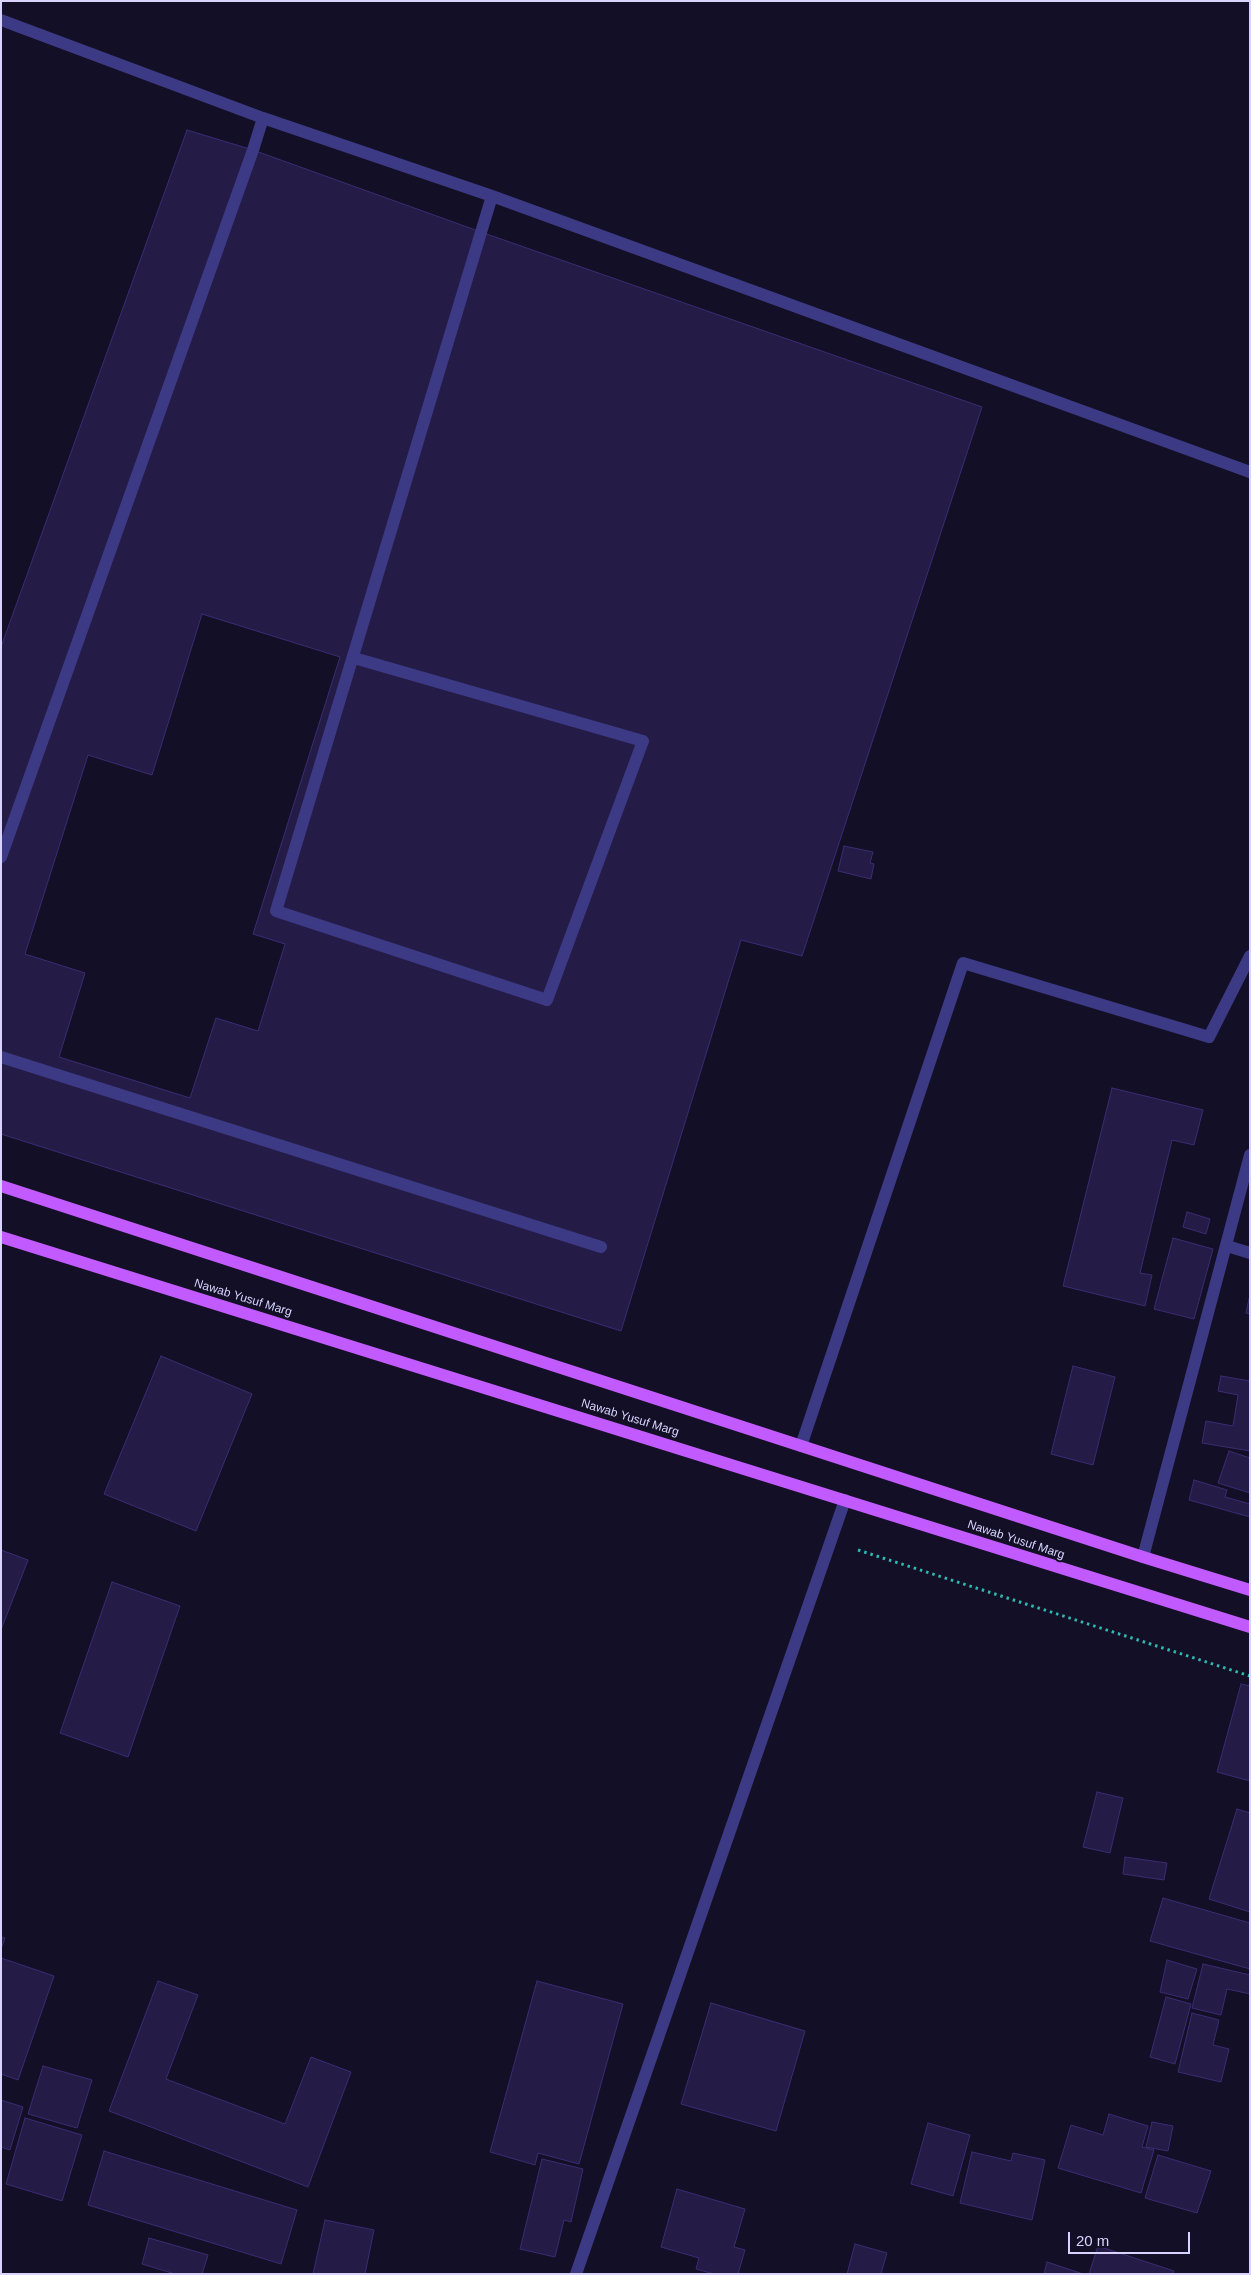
<!DOCTYPE html>
<style>
body{margin:0}
#map{position:relative;width:1251px;height:2275px;overflow:hidden;background:#130f26;font-family:Arial,sans-serif}
canvas{display:block}
.frame{position:absolute;inset:0;border:2px solid #d9d4ff;pointer-events:none}
.scale{position:absolute;left:1068px;top:2232px;width:122px;height:22px;box-sizing:border-box;border:2px solid #d9d4ff;border-top:0;padding-left:6px;font-size:15px;line-height:18px;white-space:nowrap;color:#d9d4ff;-webkit-text-stroke:4px #130f26;paint-order:stroke}
</style>
<div id="map">
<canvas width="1251" height="2275"></canvas>
<div class="frame"></div>
<div class="scale">20 m</div>
</div>
<script>
const c = document.querySelector('canvas').getContext('2d');
c.lineJoin = 'round';
function paint(path, color) {
  c.fillStyle = color;
  c.fill(path, 'evenodd');
}
function toPath(rows) {
  const path = new Path2D();
  for (const r of rows) {
    path.moveTo(r[0], r[1]);
    for (let i = 2; i < r.length; i += 2) path.lineTo(r[i], r[i + 1]);
  }
  return path;
}
function stroke(path, color, width, dash) {
  c.strokeStyle = color;
  c.lineWidth = width;
  c.lineCap = dash ? 'butt' : 'round';
  c.setLineDash(dash || []);
  c.stroke(path);
}
function drawText(font, color, halo, rows, align = 'center') {
  c.font = font + ' Arial,sans-serif';
  c.lineWidth = 4;
  c.setLineDash([]);
  c.textBaseline = 'middle';
  c.strokeStyle = halo;
  c.fillStyle = color;
  for (const [text, x, y, turn = 0] of rows) {
    c.save();
    c.translate(x, y);
    c.rotate((+turn || 0) * Math.PI / 180);
    c.textAlign = isNaN(turn) ? turn : align;
    if (halo) c.strokeText(text, 0, 0);
    c.fillText(text, 0, 0);
    c.restore();
  }
}
const building = toPath([
 [187,130,253,150,481,232,982,407,802,956,741,940,621,1331,1,1134,1,647,187,130],
 [202,614,340,657,253,934,285,944,258,1031,216,1018,190,1098,59,1057,85,973,25,954,88,755,152,775,202,614],
 [844,846,873,852,870,863,874,864,871,879,838,871,844,846],
 [1112,1088,1203,1110,1194,1145,1172,1140,1140,1273,1152,1275,1145,1306,1063,1286,1112,1088],
 [1187,1212,1210,1219,1206,1234,1183,1227,1187,1212],
 [1173,1238,1213,1249,1194,1319,1154,1309,1173,1238],
 [1249,1299,1250,1299,1250,1314,1246,1313,1249,1299],
 [161,1356,252,1394,196,1531,104,1494,161,1356],
 [1073,1366,1115,1377,1093,1465,1051,1454,1073,1366],
 [1221,1376,1250,1381,1250,1451,1202,1443,1206,1421,1233,1426,1238,1395,1218,1391,1221,1376],
 [1229,1451,1250,1458,1250,1493,1218,1483,1229,1451],
 [1194,1480,1227,1490,1225,1497,1250,1504,1250,1517,1189,1500,1194,1480],
 [1,1550,28,1560,1,1630,1,1550],
 [112,1582,180,1606,128,1757,60,1733,112,1582],
 [1241,1684,1250,1686,1250,1781,1217,1772,1241,1684],
 [1097,1792,1123,1798,1110,1853,1083,1847,1097,1792],
 [1237,1809,1250,1813,1250,1912,1209,1899,1237,1809],
 [1125,1857,1167,1863,1164,1880,1123,1874,1125,1857],
 [1163,1898,1250,1923,1250,1969,1150,1941,1163,1898],
 [1,1937,5,1938,1,1949,1,1937],
 [1,1958,54,1976,18,2080,1,2074,1,1958],
 [1167,1960,1197,1969,1188,1999,1160,1992,1167,1960],
 [1203,1964,1250,1975,1250,1994,1227,1989,1221,2015,1192,2008,1203,1964],
 [158,1981,198,1995,166,2079,285,2124,311,2057,351,2072,308,2187,109,2111,158,1981],
 [537,1981,623,2004,579,2164,538,2153,535,2165,490,2152,537,1981],
 [1166,1997,1191,2004,1175,2064,1150,2057,1166,1997],
 [711,2003,805,2031,776,2131,681,2104,711,2003],
 [1192,2013,1219,2020,1213,2045,1229,2049,1221,2082,1178,2072,1192,2013],
 [43,2066,92,2080,77,2128,28,2114,43,2066],
 [1,2100,23,2107,10,2150,1,2147,1,2100],
 [1109,2114,1148,2126,1142,2147,1154,2150,1141,2193,1058,2168,1071,2125,1103,2135,1109,2114],
 [25,2118,82,2135,62,2201,6,2184,25,2118],
 [1152,2122,1173,2126,1168,2151,1146,2147,1152,2122],
 [928,2123,970,2135,953,2196,911,2184,928,2123],
 [104,2151,297,2210,281,2264,88,2205,104,2151],
 [972,2152,1011,2161,1013,2153,1045,2160,1032,2220,960,2203,972,2152],
 [1158,2155,1211,2171,1197,2213,1145,2198,1158,2155],
 [542,2159,583,2169,571,2222,564,2220,555,2257,520,2249,542,2159],
 [677,2189,745,2209,734,2247,745,2250,738,2274,714,2274,696,2269,699,2258,661,2247,677,2189],
 [325,2220,374,2230,365,2274,313,2274,325,2220],
 [149,2238,208,2255,202,2274,175,2274,142,2264,149,2238],
 [855,2244,887,2253,881,2274,847,2274,855,2244],
 [1098,2246,1174,2271,1173,2274,1089,2274,1098,2246],
 [1047,2262,1083,2274,1044,2274,1047,2262]
]);
paint(building, '#241b47');
stroke(building, '#3b2d73', 1);
stroke(toPath([
 [858,1550,1250,1676]
]), '#2fb8b0', 3, [2.5, 4]);
stroke(toPath([
 [1,20,263,118,492,196,1250,472],
 [354,658,643,741,547,1000,276,911,492,196],
 [1,857,253,150,263,118],
 [1,1057,601,1247],
 [1227,1246,1250,1253],
 [801,1446,963,963,1209,1037,1250,956],
 [1143,1557,1250,1155],
 [576,2274,845,1500]
]), '#3d3a85', 12);
stroke(toPath([
 [1,1186,1143,1557,1250,1590],
 [1,1237,1250,1627]
]), '#c25bff', 12);
drawText('12px', '#d9d4ff', '#130f26', [
 ["Nawab Yusuf Marg",243,1298,17],
 ["Nawab Yusuf Marg",630,1418,17],
 ["Nawab Yusuf Marg",1016,1540,18]
]);
</script>
